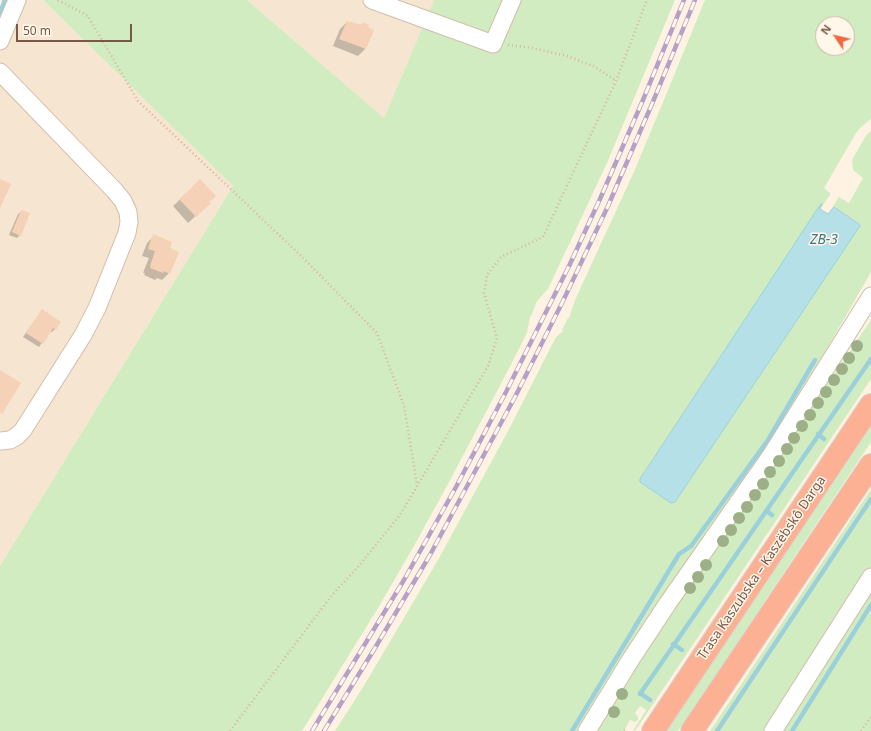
<!DOCTYPE html>
<meta charset="utf-8">
<style>
body{margin:0}
#map{position:relative;width:871px;height:731px;overflow:hidden;background:#fef3e2;font-family:"Noto Sans",sans-serif}
canvas{display:block}
.north{position:absolute;left:815px;top:16px;width:40px;height:40px;box-sizing:border-box;background:#fff7ea;border:1px solid #c9b8a9;border-radius:50%;rotate:305deg;font-size:11px;font-weight:700;line-height:16px;text-align:center;color:#775947}
.north::after{content:'';display:block;margin:auto;width:14px;height:18px;background:#ef6940;clip-path:polygon(50% 0,100% 100%,50% 72%,0 100%)}
.scale{position:absolute;left:16px;top:24px;width:116px;height:18px;box-sizing:border-box;border:2px solid #775947;border-top:0;padding-left:5px;font-size:12px;line-height:14px;white-space:nowrap;color:#775947;-webkit-text-stroke:3px #fff7ea;paint-order:stroke}
</style>
<div id="map">
<canvas width="871" height="731"></canvas>
<div class="north">N</div>
<div class="scale">50 m</div>
</div>
<script>
const c = document.querySelector('canvas').getContext('2d');
c.lineJoin = 'round';
function paint(path, color) {
  c.fillStyle = color;
  c.fill(path, 'evenodd');
}
function toPath(rows) {
  const path = new Path2D();
  for (const r of rows) {
    path.moveTo(r[0], r[1]);
    for (let i = 2; i < r.length; i += 2) path.lineTo(r[i], r[i + 1]);
  }
  return path;
}
function stroke(path, color, width, dash) {
  c.strokeStyle = color;
  c.lineWidth = width;
  c.lineCap = dash ? 'butt' : 'round';
  c.setLineDash(dash || []);
  c.stroke(path);
}
function drawText(font, color, halo, rows, align = 'center') {
  c.font = font + ' "Noto Sans",sans-serif';
  c.lineWidth = 3;
  c.setLineDash([]);
  c.textBaseline = 'middle';
  c.strokeStyle = halo;
  c.fillStyle = color;
  for (const [text, x, y, turn = 0] of rows) {
    c.save();
    c.translate(x, y);
    c.rotate((+turn || 0) * Math.PI / 180);
    c.textAlign = isNaN(turn) ? turn : align;
    if (halo) c.strokeText(text, 0, 0);
    c.fillText(text, 0, 0);
    c.restore();
  }
}
paint(toPath([
 [17,0,43,0,233,186,0,566,0,41],
 [247,0,434,0,384,118]
]), '#f6e5d0');
paint(toPath([
 [43,0,247,0,384,118,434,0,675,0,607,163,548,289,537,301,531,316,530,316,527,333,505,376,448,484,414,546,378,608,302,731,0,731,0,566,233,186],
 [705,0,871,0,871,119,861,127,856,133,824,188,830,193,830,195,820,209,820,205,640,479,640,482,671,503,675,502,860,226,859,224,834,207,828,214,839,197,849,203,863,178,853,170,852,160,865,137,871,130,871,272,785,422,581,731,335,731,365,684,438,560,507,433,556,337,563,331,562,330,568,318,569,318,575,300,633,174,661,107],
 [823,24,847,24,847,48,823,48],
 [871,320,871,379,635,731,633,731,646,710,640,706,635,713,638,717,638,720,635,722,630,720,624,731,594,731,629,673],
 [871,425,871,442,678,731,667,731],
 [871,489,871,567,766,731,710,731],
 [871,588,871,731,780,731]
]), '#d1ecc0');
const water = toPath([
 [822,204,820,209,828,214,834,207,859,224,860,226,675,502,671,503,640,482,640,479,820,205,822,204]
]);
paint(water, '#b6e0e8');
stroke(water, '#9bd0db', 1);
paint(toPath([
 [347,22,360,26,363,23,366,28,372,30,365,49,358,56,333,46,340,29],
 [200,181,208,202,202,210,188,223,173,206],
 [22,211,20,235,17,238,9,235,18,214],
 [154,236,168,249,169,273,162,280,157,278,155,280,144,275,145,273,143,273,149,258,142,256,147,243],
 [42,310,55,329,52,332,50,331,39,347,23,337]
]), '#0003');
stroke(toPath([
 [0,13,5,0],
 [818,434,824,439],
 [767,511,772,515],
 [673,644,682,650],
 [640,693,650,700],
 [640,694,871,359],
 [572,731,679,554,691,546,768,440,815,360],
 [717,731,871,499],
 [792,731,871,605]
]), '#9bd0db', 4.5);
paint(toPath([
 [347,21,362,25,363,22,369,25,368,27,374,30,366,49,339,39],
 [0,179,11,184,0,208],
 [200,179,216,196,209,202,211,203,196,217,179,199,193,187,192,187],
 [21,210,30,213,21,236,12,232],
 [153,234,172,242,170,248,179,252,170,274,164,271,163,273,150,268,151,266,150,266,155,251,148,249],
 [42,309,61,322,56,330,53,328,43,344,26,333],
 [0,370,21,383,2,414,0,412]
]), '#f5d1b8');
const minor = toPath([
 [372,0,493,44,512,0],
 [0,41,17,0],
 [0,72,115,191,123,201,128,212,129,222,127,233,97,308,83,335,23,430,17,436,10,440,0,441],
 [587,731,631,659,668,603,772,454,871,296],
 [773,731,871,577]
]);
const highway = toPath([
 [653,731,871,405],
 [692,731,871,465]
]);
stroke(minor, '#d1bdab', 19);
stroke(highway, '#dcd4cf', 24);
stroke(toPath([
 [58,0,88,16,138,101,298,253,377,333,404,406,417,484],
 [508,45,532,48,567,56,595,67,616,81],
 [624,730,626,731],
 [230,731,332,595,357,568,400,515,488,366,497,338,484,293,487,275,501,257,543,237,616,81,647,0],
 [861,731,871,717]
]), '#d9b49b', 2.5, [1, 3]);
stroke(minor, '#fff', 17);
stroke(highway, '#fcb195', 22);
const rail = toPath([
 [312,731,404,580,456,487,506,392,570,264,600,199,643,100,684,0],
 [324,731,375,648,430,555,515,397,563,301,608,206,652,104,695,0]
]);
stroke(rail, '#b6a0c7', 4.5);
stroke(rail, '#fff7ea', 3, [9]);
c.fillStyle = '#9caf87';
for (const [x, y] of [
 [857,346],
 [849,358],
 [842,369],
 [834,380],
 [826,392],
 [818,403],
 [810,415],
 [802,426],
 [794,438],
 [787,449],
 [779,461],
 [770,472],
 [763,484],
 [755,495],
 [747,507],
 [739,518],
 [731,530],
 [723,541],
 [706,565],
 [698,577],
 [690,588],
 [622,694],
 [614,712]
]) {
  c.beginPath();
  c.arc(x, y, 6, 0, 2 * Math.PI);
  c.fill();
}
drawText('13px', '#775947', '#fff7ea', [
 ["Trasa Kaszubska – Kaszëbskô Darga",762,568,-56]
]);
drawText('italic 14px', '#3c7784', '#fff7ea', [
 ["ZB-3",824,240]
]);
</script>
